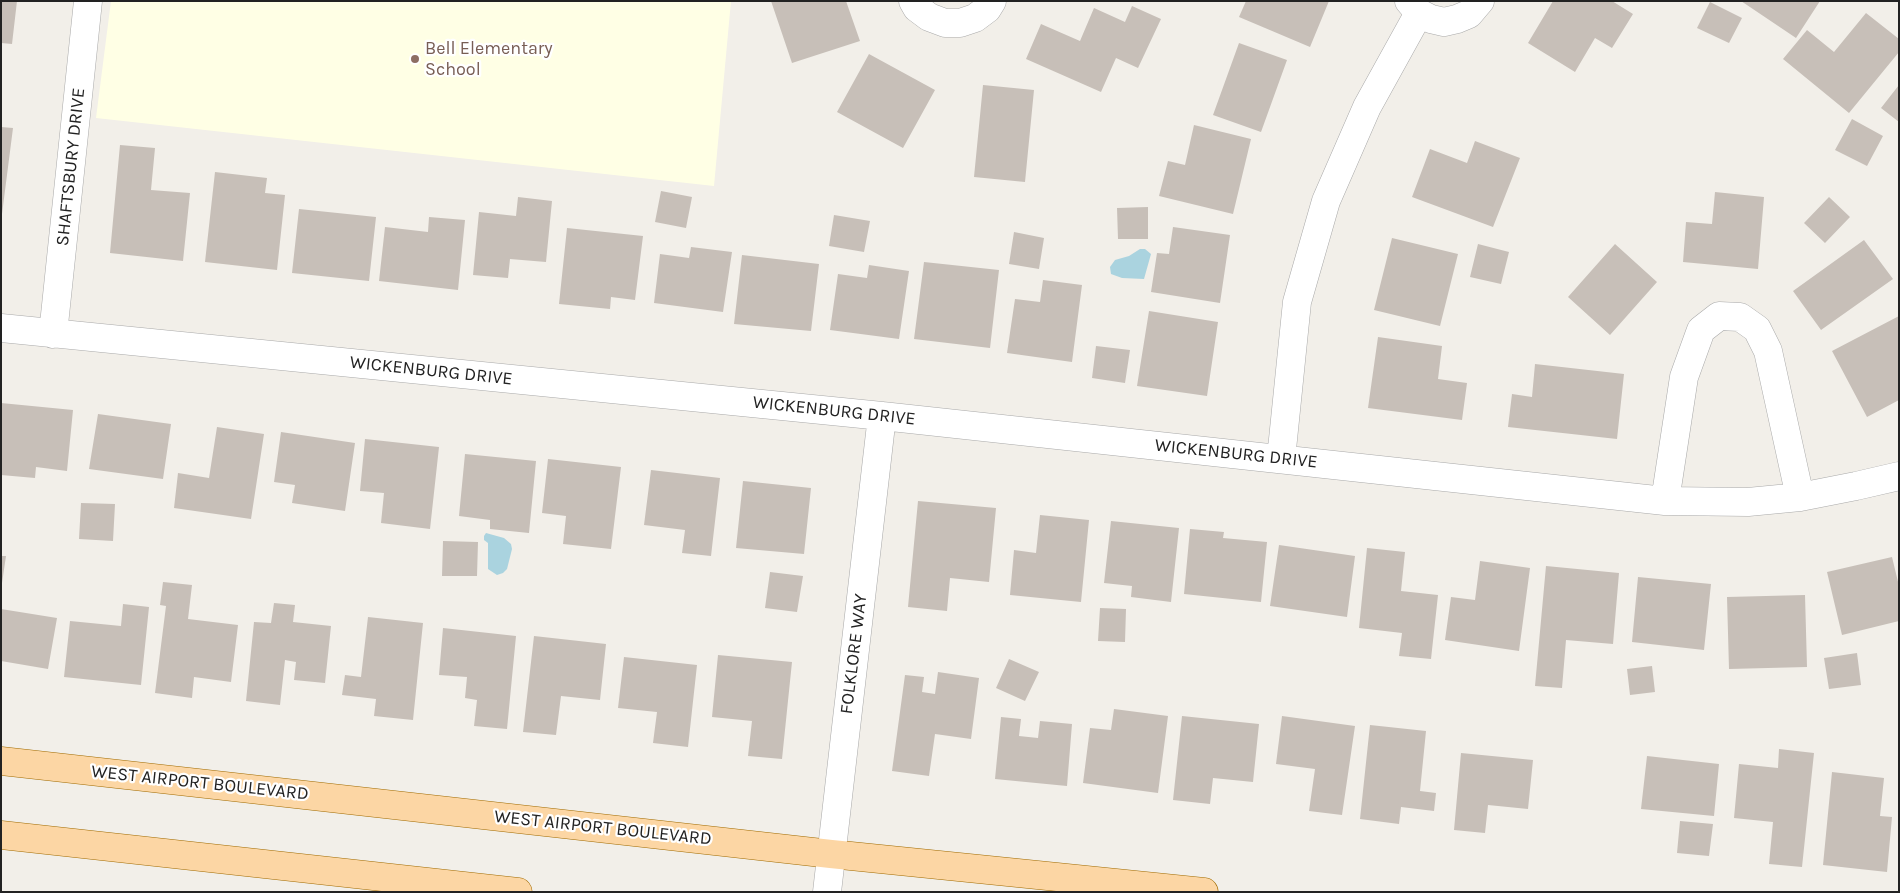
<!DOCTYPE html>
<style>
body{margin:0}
#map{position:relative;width:1900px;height:893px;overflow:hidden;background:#f2efe9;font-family:Karla,sans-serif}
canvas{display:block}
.frame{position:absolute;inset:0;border:2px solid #222;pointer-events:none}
</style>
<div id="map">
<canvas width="1900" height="893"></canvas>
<div class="frame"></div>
</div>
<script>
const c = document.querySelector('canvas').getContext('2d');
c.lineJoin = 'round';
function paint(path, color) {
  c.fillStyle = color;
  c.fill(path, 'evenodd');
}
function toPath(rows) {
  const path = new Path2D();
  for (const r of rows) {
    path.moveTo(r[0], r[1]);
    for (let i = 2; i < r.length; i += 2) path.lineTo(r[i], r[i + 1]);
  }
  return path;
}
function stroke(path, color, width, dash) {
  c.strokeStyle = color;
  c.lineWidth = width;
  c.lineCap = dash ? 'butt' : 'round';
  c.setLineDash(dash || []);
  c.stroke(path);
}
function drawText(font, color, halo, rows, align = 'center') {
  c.font = font + ' Karla,sans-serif';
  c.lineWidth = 4.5;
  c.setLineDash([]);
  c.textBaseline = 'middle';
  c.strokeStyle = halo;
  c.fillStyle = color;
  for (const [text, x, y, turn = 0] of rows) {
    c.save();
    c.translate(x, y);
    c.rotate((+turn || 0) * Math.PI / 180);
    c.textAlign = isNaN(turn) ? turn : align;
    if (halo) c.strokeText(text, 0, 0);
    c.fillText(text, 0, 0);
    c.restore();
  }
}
paint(toPath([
 [111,1,731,1,714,186,96,118]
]), '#ffffe5');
paint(toPath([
 [1140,249,1145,249,1151,254,1144,279,1122,278,1111,274,1110,267,1115,260,1129,256],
 [486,533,504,538,511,544,512,549,507,569,503,573,497,575,488,569,488,543,484,540,484,536]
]), '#aad3df');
paint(toPath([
 [1,1,17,1,12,44,1,43],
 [771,1,846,1,860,41,792,63],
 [1246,1,1329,1,1310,47,1239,17],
 [1553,1,1612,1,1633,14,1612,48,1595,38,1575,72,1528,43],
 [1741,1,1820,1,1796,38],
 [1710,2,1742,18,1729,43,1697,28],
 [1132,6,1161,19,1138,68,1116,58,1101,92,1026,59,1041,24,1080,41,1094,8,1125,22],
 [1866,13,1899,39,1899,52,1849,113,1783,59,1807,30,1834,52],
 [1239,43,1287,60,1261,132,1213,115],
 [869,54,935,90,903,148,837,112],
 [983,85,1034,90,1025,182,974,177],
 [1899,85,1899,122,1881,108],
 [1852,119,1883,136,1867,166,1835,150],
 [1194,125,1251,139,1233,214,1159,196,1168,161,1185,165],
 [1,127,13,128,2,214,1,214],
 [1475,141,1520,158,1493,227,1412,197,1430,149,1467,163],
 [120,145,155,148,151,190,190,193,183,261,110,253],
 [215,172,267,178,265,193,285,195,277,270,205,262],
 [661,191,692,197,686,228,655,222],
 [1715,192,1764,197,1758,269,1683,262,1686,222,1712,224],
 [518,197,552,201,546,262,510,259,508,278,473,275,479,212,516,216],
 [1829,197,1850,217,1825,243,1804,223],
 [1148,207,1148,239,1118,239,1117,208],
 [299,209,376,217,369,281,292,273],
 [834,215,870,221,864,252,829,246],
 [429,217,465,220,458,290,379,281,385,227,428,232],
 [1173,227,1230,235,1220,303,1151,292,1157,253,1169,254],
 [567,228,643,236,635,300,611,297,610,309,559,304],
 [1014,232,1044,238,1039,269,1009,264],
 [1392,238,1458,254,1440,326,1374,310],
 [1864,240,1893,279,1821,330,1793,291],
 [1478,244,1509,252,1501,284,1470,277],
 [1615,244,1657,282,1610,335,1568,297],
 [691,247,732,252,723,312,654,303,660,254,689,258],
 [742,255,819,264,811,331,734,324],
 [924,262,999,270,990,348,914,339],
 [869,265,909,271,899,339,830,330,838,274,867,278],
 [1043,280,1082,285,1072,362,1007,353,1015,299,1040,302],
 [1149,311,1218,322,1207,396,1137,386],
 [1899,316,1899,400,1867,417,1832,351],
 [1378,337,1442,346,1438,379,1467,383,1462,420,1368,408],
 [1096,346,1130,350,1125,383,1092,378],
 [1535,364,1624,374,1617,439,1508,427,1512,394,1532,397],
 [1,403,73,410,67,471,36,467,35,478,1,475],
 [98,414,171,424,163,479,89,469],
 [217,427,264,434,251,519,174,508,178,473,209,478],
 [281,432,355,443,345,511,292,503,295,485,274,482],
 [365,439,439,447,430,529,381,523,384,493,360,491],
 [465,454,536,461,529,533,490,529,490,520,459,516],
 [548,459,621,467,611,549,563,544,566,516,542,513],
 [651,470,720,478,711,556,682,553,685,530,644,525],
 [743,481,811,488,804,554,736,548],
 [918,501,996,508,989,582,950,578,947,611,908,607],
 [81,503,115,504,113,541,79,539],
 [1040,515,1089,520,1081,602,1010,595,1014,550,1036,553],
 [1111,521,1179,528,1171,602,1131,597,1132,586,1104,583],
 [1190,529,1224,532,1223,538,1267,542,1261,602,1184,594],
 [443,541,478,542,477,576,442,576],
 [1279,545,1355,556,1347,617,1270,606],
 [1367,548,1405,552,1401,591,1438,595,1431,659,1399,656,1402,633,1359,628],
 [1,556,6,556,2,583,1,583],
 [1892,557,1899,586,1899,621,1842,635,1827,572],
 [1480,561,1530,568,1519,651,1445,640,1451,597,1475,600],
 [1546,566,1619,573,1613,644,1566,640,1562,688,1535,686],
 [770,572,803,576,797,612,765,608],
 [1638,577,1711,584,1704,650,1632,642],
 [163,582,192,585,188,619,238,625,231,682,194,677,192,698,155,693,166,606,160,605],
 [1805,595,1807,667,1729,669,1727,597],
 [274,603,295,605,293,622,331,626,325,683,294,680,296,662,285,660,280,705,246,701,254,622,271,623],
 [123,604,149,607,141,685,64,677,70,621,121,626],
 [1100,608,1126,609,1125,642,1098,641],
 [1,609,57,618,48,669,1,661],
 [368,617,423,623,413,720,374,716,376,699,342,695,345,675,361,677],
 [443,628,516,636,507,729,474,726,477,700,465,698,467,677,439,675],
 [534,636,606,644,600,700,561,696,556,735,523,732],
 [1857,653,1861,685,1829,689,1824,658],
 [718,655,792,662,782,759,748,756,752,721,712,717],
 [624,657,697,665,688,747,653,743,657,712,618,708],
 [1009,659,1039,672,1025,701,996,688],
 [1652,666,1655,692,1630,695,1627,669],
 [938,672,979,678,971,739,935,734,929,776,892,771,905,675,924,677,922,692,935,694],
 [1114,709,1168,716,1158,793,1083,783,1090,728,1111,730],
 [1182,716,1259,724,1253,782,1213,778,1210,804,1173,800],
 [1282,716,1355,726,1342,815,1309,811,1315,769,1276,764],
 [1001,717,1021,719,1019,736,1038,738,1040,721,1072,724,1067,786,995,779],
 [1370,725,1426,731,1420,791,1436,793,1434,811,1401,807,1399,824,1360,819],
 [1779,749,1814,753,1802,867,1769,864,1773,822,1734,818,1739,764,1778,768],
 [1461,753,1533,760,1528,809,1488,805,1485,833,1454,830],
 [1647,756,1719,764,1714,816,1641,809],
 [1832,772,1884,778,1880,816,1892,817,1887,872,1823,865],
 [1680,821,1713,824,1709,856,1677,853]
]), '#c7bfb8');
const minor = toPath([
 [913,1,917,8,929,17,945,23,960,23,975,18,987,9,992,1],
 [1409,1,1419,13,1431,19,1444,22,1457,19,1469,14,1480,1],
 [1,328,882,416,1665,501,1748,502,1800,497,1856,486,1899,476],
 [53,334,88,1],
 [1281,459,1297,302,1326,201,1367,107,1419,13],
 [1665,501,1684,377,1701,330,1719,316,1740,317,1757,329,1768,351,1800,497],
 [827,892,882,416]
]);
const major = toPath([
 [1,761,831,854,1204,892],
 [1,835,518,892]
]);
stroke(minor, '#a9a9a9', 29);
stroke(major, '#a06b00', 29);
stroke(minor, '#fff', 28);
stroke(major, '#fcd6a4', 28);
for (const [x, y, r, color] of [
 [415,59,5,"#8d6e63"]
]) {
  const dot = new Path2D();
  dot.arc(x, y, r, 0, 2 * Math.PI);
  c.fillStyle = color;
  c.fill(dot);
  stroke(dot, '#fff', 2);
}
drawText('18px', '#785e54', '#fff', [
 ["Bell Elementary",425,49],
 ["School",425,70]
], 'left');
drawText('18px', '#222', '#fff', [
 ["SHAFTSBURY DRIVE",71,167,-84],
 ["WICKENBURG DRIVE",431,371,6],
 ["WICKENBURG DRIVE",834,411,6],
 ["WICKENBURG DRIVE",1236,454,6],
 ["FOLKLORE WAY",854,654,-83],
 ["WEST AIRPORT BOULEVARD",200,783,6],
 ["WEST AIRPORT BOULEVARD",603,828,6]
]);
</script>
